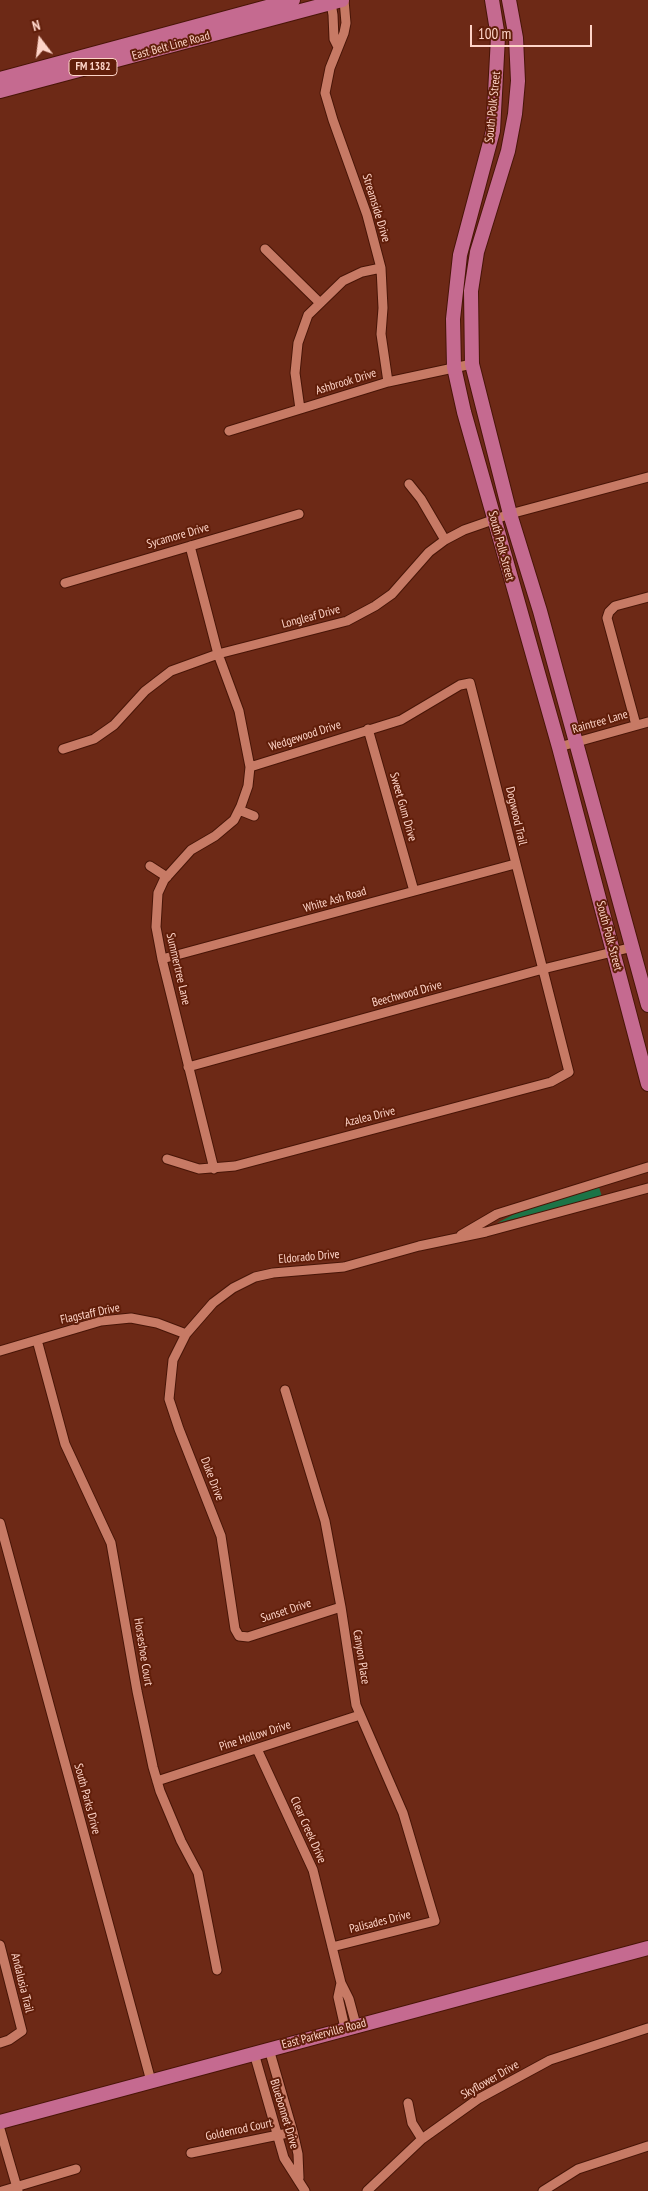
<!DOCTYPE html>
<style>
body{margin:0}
#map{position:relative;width:648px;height:2191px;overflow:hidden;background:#6d2916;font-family:"PT Sans Narrow",sans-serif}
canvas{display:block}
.north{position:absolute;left:15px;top:15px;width:50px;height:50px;-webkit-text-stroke:4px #611e0a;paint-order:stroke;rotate:345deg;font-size:14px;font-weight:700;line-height:20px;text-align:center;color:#fed4c8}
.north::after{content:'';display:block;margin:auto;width:18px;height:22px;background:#fed4c8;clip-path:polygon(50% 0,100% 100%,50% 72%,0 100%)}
.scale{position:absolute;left:470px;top:25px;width:122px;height:22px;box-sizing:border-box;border:2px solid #fed4c8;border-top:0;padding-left:6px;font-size:15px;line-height:18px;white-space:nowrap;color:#fed4c8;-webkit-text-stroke:4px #611e0a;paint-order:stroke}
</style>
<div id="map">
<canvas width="648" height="2191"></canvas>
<div class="north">N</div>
<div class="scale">100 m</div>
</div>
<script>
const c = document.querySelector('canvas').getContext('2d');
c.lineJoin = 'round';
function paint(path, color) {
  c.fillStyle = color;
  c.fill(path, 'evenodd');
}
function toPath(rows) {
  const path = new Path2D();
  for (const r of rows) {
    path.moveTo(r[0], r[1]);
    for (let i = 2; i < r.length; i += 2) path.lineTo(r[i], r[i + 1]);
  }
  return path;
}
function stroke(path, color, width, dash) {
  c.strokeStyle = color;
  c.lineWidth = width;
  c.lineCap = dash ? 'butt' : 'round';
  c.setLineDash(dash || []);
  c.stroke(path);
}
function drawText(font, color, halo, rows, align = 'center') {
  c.font = font + ' "PT Sans Narrow",sans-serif';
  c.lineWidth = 4;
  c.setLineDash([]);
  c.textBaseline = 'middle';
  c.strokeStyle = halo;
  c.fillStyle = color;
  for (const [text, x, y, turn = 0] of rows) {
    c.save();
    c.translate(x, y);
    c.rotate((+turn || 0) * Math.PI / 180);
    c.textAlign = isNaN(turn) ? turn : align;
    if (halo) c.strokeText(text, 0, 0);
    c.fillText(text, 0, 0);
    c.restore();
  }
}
paint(toPath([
 [599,1187,602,1197,497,1223,524,1209]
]), '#1c7447');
const minor = toPath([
 [344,0,346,23,344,33,330,68,325,93,333,120,367,215,381,268,383,308,381,334,388,382],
 [331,3,333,15,334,39,338,47],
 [265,249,319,302],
 [300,409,295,373,298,343,308,315,343,281,362,272,381,268],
 [229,431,388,382,472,364],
 [409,484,421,499,445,540],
 [190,546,218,654,239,711,250,767,248,786,241,806,234,820,215,836,191,850,164,880,158,893,156,927,162,959,214,1169],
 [65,583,299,514],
 [636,725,607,618,609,612,615,606,648,597],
 [368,729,414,891],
 [559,747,648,722],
 [63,749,94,739,114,725,145,691,171,671,218,654,347,621,375,606,392,594,429,552,445,540,464,530,510,514,648,477],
 [239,810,254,816],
 [150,866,167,877],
 [162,959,515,864],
 [188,1067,543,969,633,947],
 [167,1159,199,1169,235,1166,551,1082,569,1072,470,683,460,685,401,720,250,767],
 [461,1235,497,1214,648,1167],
 [37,1340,65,1444,111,1543,137,1691,153,1767,160,1791,181,1841,198,1873,217,1970],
 [0,1351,101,1321,131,1318,157,1323,186,1334],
 [285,1390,325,1521,341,1607,356,1705,403,1813,435,1921,332,1947],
 [0,1523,151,2081],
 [341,1607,248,1637,239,1636,235,1629,221,1536,179,1429,169,1399,173,1360,186,1334,213,1303,233,1288,255,1277,273,1273,344,1267,419,1246,486,1232,648,1188],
 [257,1749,313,1870,341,1983,349,1999,356,2025],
 [157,1781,360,1715],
 [0,1945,22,2031,9,2040,0,2043],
 [341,1983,338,1997,345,2028],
 [269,2049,293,2132,298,2154,299,2178],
 [254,2053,284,2158,305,2191],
 [408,2103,412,2123,422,2139],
 [0,2129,18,2191],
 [191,2153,293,2132],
 [2,2191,76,2169],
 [367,2191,422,2139,478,2099,550,2060,648,2028],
 [543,2191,578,2169,648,2146]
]);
const major = toPath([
 [492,0,498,37,493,131,460,255,453,319,454,367,464,412,559,747,648,1084],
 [509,0,516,38,518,81,515,114,508,151,477,252,471,291,472,364,510,514,540,611,648,1005],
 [0,79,293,0],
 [0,91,342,0],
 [0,2122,648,1948]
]);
stroke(minor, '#481507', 11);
stroke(major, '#481507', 16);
stroke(minor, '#c77a65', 9);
stroke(major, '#c56a90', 14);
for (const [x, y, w] of [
 [93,67,48]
]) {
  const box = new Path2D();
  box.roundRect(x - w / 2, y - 8.5, w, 17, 4);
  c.fillStyle = '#611e0a';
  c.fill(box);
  stroke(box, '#fed4c8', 1);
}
drawText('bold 11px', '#fed4c8', null, [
 ["FM 1382",93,67]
]);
drawText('12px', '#fed4c8', '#611e0a', [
 ["East Belt Line Road",171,46,-15],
 ["South Polk Street",493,107,-84],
 ["Streamside Drive",376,208,73],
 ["Ashbrook Drive",346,382,-17],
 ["Sycamore Drive",178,536,-16],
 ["South Polk Street",501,546,75],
 ["Longleaf Drive",311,617,-15],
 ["Raintree Lane",600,722,-16],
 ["Wedgewood Drive",305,736,-18],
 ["Sweet Gum Drive",403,807,74],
 ["Dogwood Trail",516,816,77],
 ["White Ash Road",335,900,-16],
 ["South Polk Street",609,936,75],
 ["Summertree Lane",178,969,77],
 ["Beechwood Drive",407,994,-15],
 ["Azalea Drive",370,1117,-14],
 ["Eldorado Drive",309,1257,-5],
 ["Flagstaff Drive",90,1314,-12],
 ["Duke Drive",212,1479,69],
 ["Sunset Drive",286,1611,-18],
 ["Horseshoe Court",143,1652,81],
 ["Canyon Place",361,1657,81],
 ["Pine Hollow Drive",255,1736,-18],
 ["South Parks Drive",87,1799,75],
 ["Clear Creek Drive",308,1830,66],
 ["Palisades Drive",380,1922,-14],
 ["Andalusia Trail",22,1983,76],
 ["East Parkerville Road",324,2034,-15],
 ["Skyflower Drive",490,2080,-30],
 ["Bluebonnet Drive",284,2114,73],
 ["Goldenrod Court",239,2130,-12]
]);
</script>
